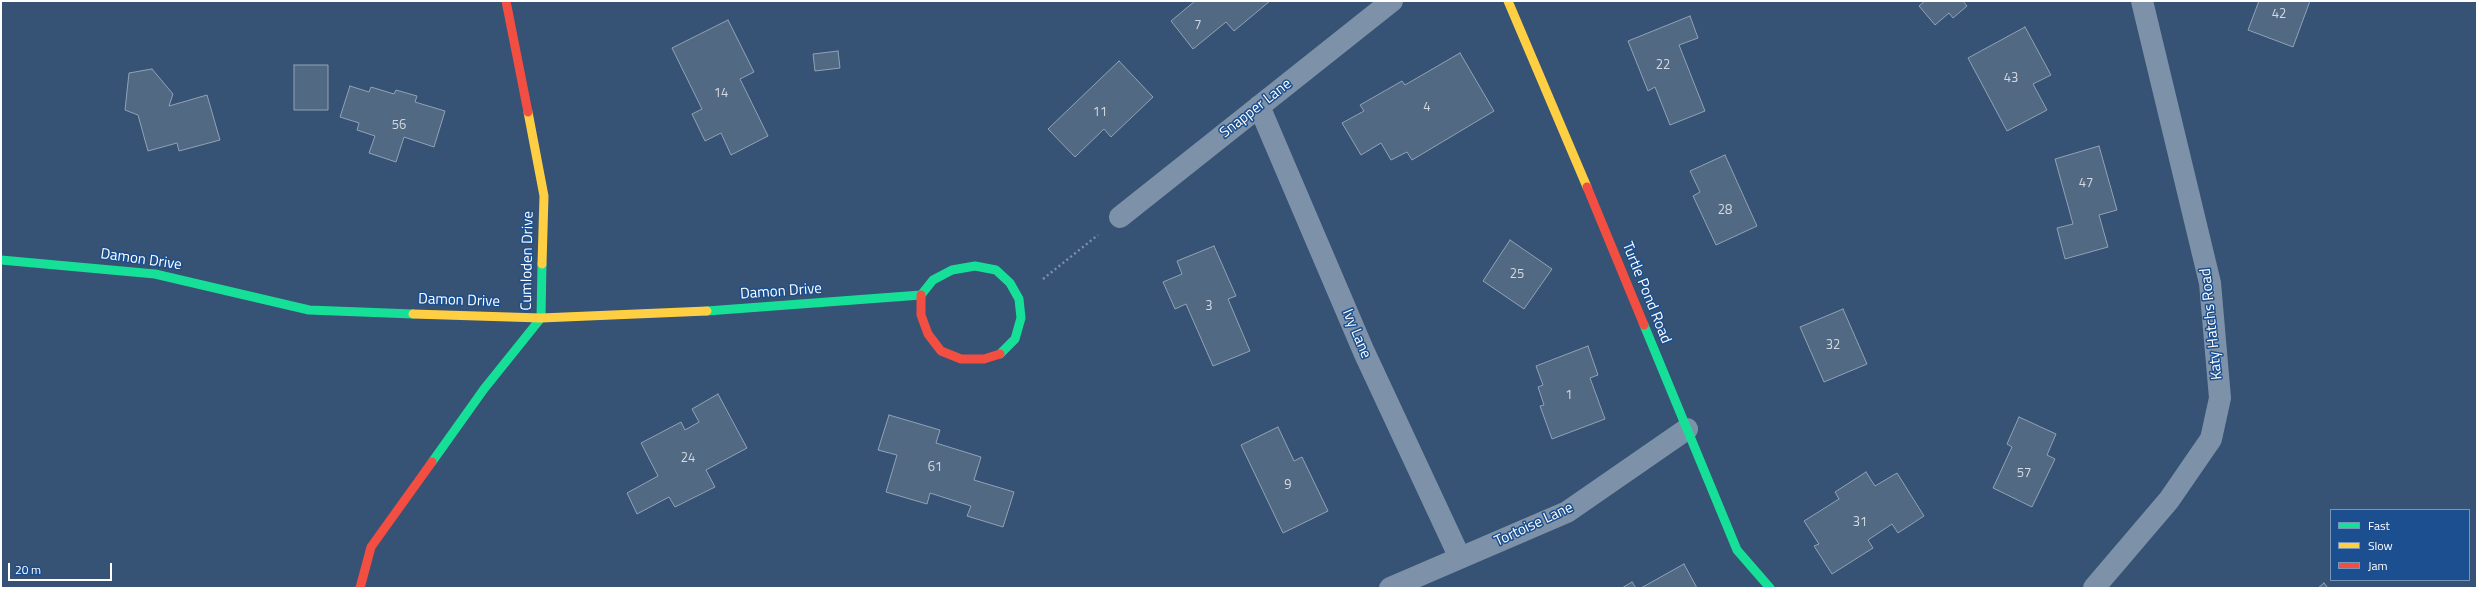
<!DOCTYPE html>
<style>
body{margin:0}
#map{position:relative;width:2478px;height:589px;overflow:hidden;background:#365274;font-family:"Titillium Web",sans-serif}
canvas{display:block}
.frame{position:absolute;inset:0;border:2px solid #fff;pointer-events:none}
.legend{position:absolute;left:2330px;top:509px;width:140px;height:72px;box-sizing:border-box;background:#1b4f8f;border:1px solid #7695bc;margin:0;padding:5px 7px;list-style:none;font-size:12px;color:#fff}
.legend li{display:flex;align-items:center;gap:8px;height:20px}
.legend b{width:20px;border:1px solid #7695bc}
.scale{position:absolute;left:8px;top:563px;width:104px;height:18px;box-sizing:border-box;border:2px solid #fff;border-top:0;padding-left:5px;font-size:12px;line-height:14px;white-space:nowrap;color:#fff;-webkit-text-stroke:3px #1b4f8f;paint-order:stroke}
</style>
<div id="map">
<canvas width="2478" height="589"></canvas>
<div class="frame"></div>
<ul class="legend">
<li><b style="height:5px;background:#16e098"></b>Fast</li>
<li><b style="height:5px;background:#ffcf43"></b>Slow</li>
<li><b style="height:5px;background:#f24e42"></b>Jam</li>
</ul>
<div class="scale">20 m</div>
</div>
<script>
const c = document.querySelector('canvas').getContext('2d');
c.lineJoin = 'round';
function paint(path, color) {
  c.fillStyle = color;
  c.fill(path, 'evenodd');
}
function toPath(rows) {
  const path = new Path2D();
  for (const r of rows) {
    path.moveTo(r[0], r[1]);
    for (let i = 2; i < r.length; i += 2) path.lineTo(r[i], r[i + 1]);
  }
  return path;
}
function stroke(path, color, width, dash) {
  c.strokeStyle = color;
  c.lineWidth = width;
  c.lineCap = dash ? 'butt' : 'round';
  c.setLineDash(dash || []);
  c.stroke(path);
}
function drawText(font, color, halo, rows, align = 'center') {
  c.font = font + ' "Titillium Web",sans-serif';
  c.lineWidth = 3;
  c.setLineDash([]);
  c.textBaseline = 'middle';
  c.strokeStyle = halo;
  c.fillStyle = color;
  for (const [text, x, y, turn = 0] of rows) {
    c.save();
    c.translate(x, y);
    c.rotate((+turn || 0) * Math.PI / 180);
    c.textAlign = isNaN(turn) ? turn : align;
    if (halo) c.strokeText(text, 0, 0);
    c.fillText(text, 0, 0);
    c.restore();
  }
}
const building = toPath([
 [1195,1,1270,1,1234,31,1226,22,1193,49,1171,21,1195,1],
 [1925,1,1963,1,1967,6,1953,18,1949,13,1935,25,1919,6,1925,1],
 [2259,1,2310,1,2293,47,2248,30,2259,1],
 [1690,16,1698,38,1679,45,1705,111,1670,125,1655,87,1648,91,1628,41,1690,16],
 [728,20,754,72,740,79,768,136,731,155,721,133,705,141,692,114,702,109,672,48,728,20],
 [2025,27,2051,75,2033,84,2047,110,2007,131,1968,58,2025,27],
 [838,51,840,68,815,71,813,54,838,51],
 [1460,53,1494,111,1412,160,1407,152,1391,160,1381,143,1361,155,1342,123,1364,111,1360,105,1402,81,1405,85,1460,53],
 [1119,61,1153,97,1111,137,1104,129,1075,157,1048,129,1119,61],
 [294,65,328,65,328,110,294,110,294,65],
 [152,69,173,94,169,106,207,95,220,140,179,151,177,143,148,151,138,115,125,110,129,73,152,69],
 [350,86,369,92,371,87,394,94,396,90,417,96,415,102,445,111,434,147,404,137,396,162,369,153,375,136,357,130,359,123,340,117,350,86],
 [2099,146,2117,210,2099,215,2108,247,2065,259,2057,228,2073,224,2055,159,2099,146],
 [1725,155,1757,226,1716,245,1693,196,1700,192,1690,171,1725,155],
 [1510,240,1552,269,1524,309,1483,281,1510,240],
 [1214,246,1236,296,1228,299,1250,351,1213,366,1186,304,1175,309,1163,282,1182,274,1177,261,1214,246],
 [1843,309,1867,364,1824,382,1800,327,1843,309],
 [1588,346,1598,375,1590,378,1605,419,1552,439,1540,406,1544,405,1538,387,1543,385,1536,366,1588,346],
 [718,394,747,448,706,470,715,487,675,507,669,497,637,514,627,493,658,476,641,443,681,422,685,430,699,422,692,409,718,394],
 [889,415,940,430,936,443,981,457,974,480,1014,492,1003,527,967,516,971,506,930,493,927,504,886,492,897,455,878,450,889,415],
 [2019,417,2056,434,2047,455,2055,459,2032,507,1993,488,2012,447,2007,444,2019,417],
 [1278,427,1294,461,1302,457,1328,511,1283,533,1241,445,1278,427],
 [1866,472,1875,486,1897,473,1924,516,1898,533,1892,524,1868,540,1873,548,1832,574,1814,546,1819,544,1804,521,1839,499,1835,492,1866,472],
 [1684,564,1697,588,1641,588,1684,564],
 [1632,582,1636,588,1622,588,1632,582],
 [2324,583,2328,588,2318,588,2324,583]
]);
paint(building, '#526984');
stroke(building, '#92a2b6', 1);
stroke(toPath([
 [1043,279,1098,235]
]), '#7d92a8', 2.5, [2, 3]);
stroke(toPath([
 [1259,106,1364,352,1460,558],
 [1120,217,1392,1],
 [1390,588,1567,512,1687,429],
 [2094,588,2169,500,2211,439,2220,398,2210,283,2142,1]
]), '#7d92a8', 22);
stroke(toPath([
 [1,260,155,274,309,310,413,314],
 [707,311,921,295,933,280,952,270,975,266,996,270,1010,283,1019,299,1021,318,1015,339,1000,354],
 [1644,325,1737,550,1770,588],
 [432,462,484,389,541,318,542,264]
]), '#16e098', 9);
stroke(toPath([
 [1508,1,1587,187],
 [528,112,544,196,542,264],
 [413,314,541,318,707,311]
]), '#ffcf43', 9);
stroke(toPath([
 [506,1,528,112],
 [1587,187,1644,325],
 [921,295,921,315,928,334,941,351,961,359,984,359,1000,354],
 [360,588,371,547,432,462]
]), '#f24e42', 9);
drawText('13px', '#d4dae0', null, [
 ["42",2279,15],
 ["7",1198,26],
 ["22",1663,66],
 ["43",2011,79],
 ["14",721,94],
 ["4",1427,108],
 ["11",1100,113],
 ["56",399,126],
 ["47",2086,184],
 ["28",1725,211],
 ["25",1517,275],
 ["3",1209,307],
 ["32",1833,346],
 ["1",1569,396],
 ["24",688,459],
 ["61",935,468],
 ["57",2024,474],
 ["9",1288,486],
 ["31",1860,523]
]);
drawText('15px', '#fff', '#1b4f8f', [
 ["Snapper Lane",1256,109,-38],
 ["Damon Drive",141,260,8],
 ["Cumloden Drive",528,261,-89],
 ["Damon Drive",781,292,-4],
 ["Turtle Pond Road",1646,293,68],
 ["Damon Drive",459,301,2],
 ["Katy Hatchs Road",2212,324,-96],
 ["Ivy Lane",1356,334,67],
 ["Tortoise Lane",1534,525,-25]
]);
</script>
